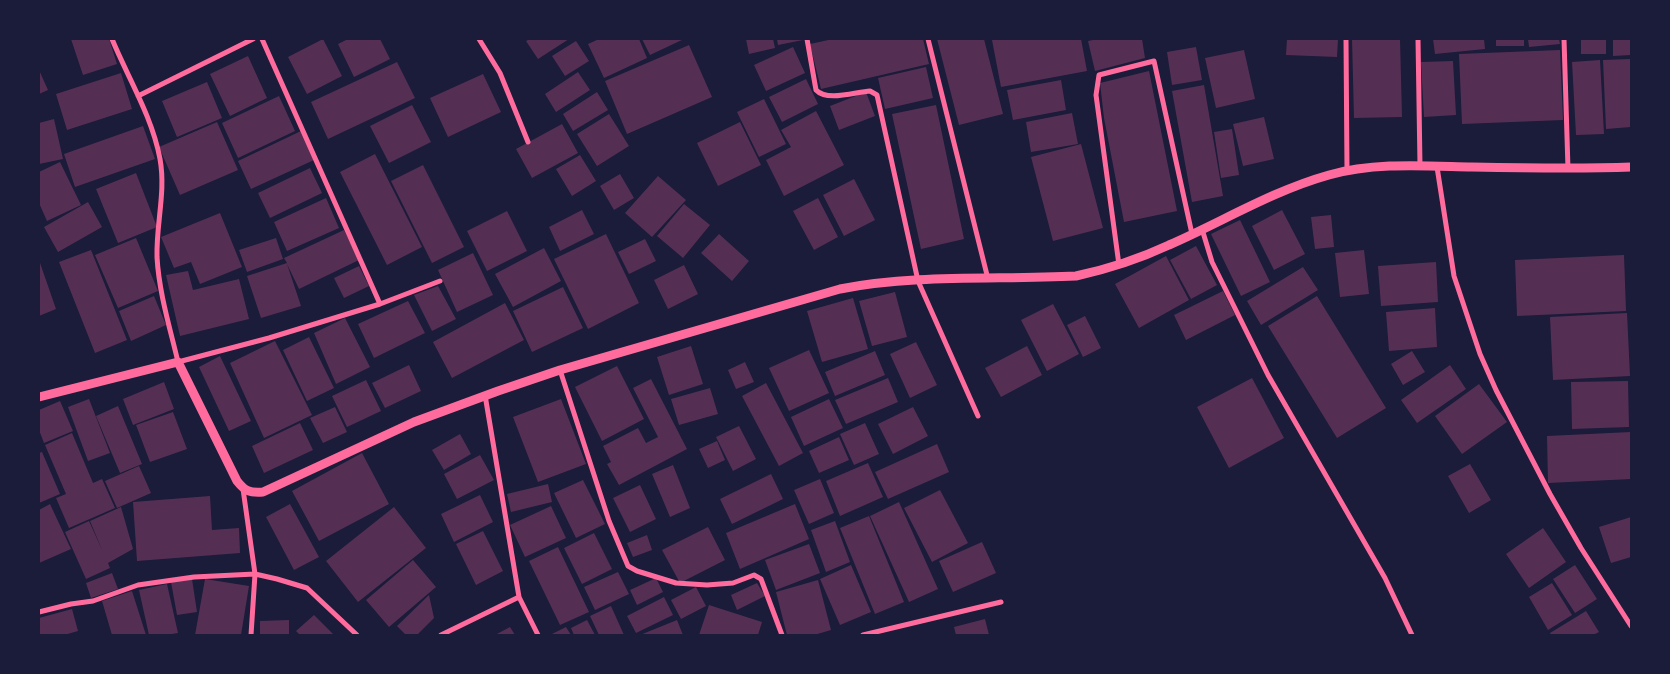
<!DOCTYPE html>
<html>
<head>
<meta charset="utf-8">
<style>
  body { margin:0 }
  #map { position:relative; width:1670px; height:674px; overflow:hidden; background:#1b1b3a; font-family:"PT Serif",serif }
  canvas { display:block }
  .frame { position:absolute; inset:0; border:40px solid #1b1b3a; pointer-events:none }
</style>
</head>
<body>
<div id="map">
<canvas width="1670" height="674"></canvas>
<div class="frame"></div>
</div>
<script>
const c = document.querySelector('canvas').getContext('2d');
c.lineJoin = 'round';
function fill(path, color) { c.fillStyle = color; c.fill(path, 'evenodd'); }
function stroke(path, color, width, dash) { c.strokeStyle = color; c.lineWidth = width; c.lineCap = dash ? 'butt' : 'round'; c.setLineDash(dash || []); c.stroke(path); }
fill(new Path2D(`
  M71,39H109L117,64L83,75Z
  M323,39L342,76L307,94L288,57Z
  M348,39H380L390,59L354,77L338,44Z
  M530,39H569L538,59L526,41Z
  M599,39H639L647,58L604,78L588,44Z
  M642,39H684L650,55Z
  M746,39H773L775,48L749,54Z
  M777,39H803V40L778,45Z
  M833,39H923L929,64L821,89L810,44Z
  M937,39H984L1003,114L959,125Z
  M997,39H1081L1087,71L1001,87L992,40Z
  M1098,39H1142L1145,58L1095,71L1088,41Z
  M1287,39H1338L1337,57L1286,55Z
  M1352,39H1400L1402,117L1354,118Z
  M1433,39H1484L1485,49L1435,54Z
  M1496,39H1524V46H1496Z
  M1528,39H1559L1560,44L1529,47Z
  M1581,39H1606V54H1581Z
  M1613,39H1631V55L1613,56Z
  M576,41L589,61L565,76L552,56Z
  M689,45L712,97L627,134L605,81Z
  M793,47L805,73L766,91L754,65Z
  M1196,47L1202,80L1172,85L1167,52Z
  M1244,50L1255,99L1216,108L1205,58Z
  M1560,50L1563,120L1462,124L1459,54Z
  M248,56L267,98L230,116L210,74Z
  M1631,59V127L1606,129L1603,60Z
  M1600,60L1604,134L1576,135L1572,62Z
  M1453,61L1456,115L1424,117L1421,62Z
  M397,62L415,98L328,139L311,102Z
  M926,67L933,98L885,109L878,78Z
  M39,70L48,90L39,94Z
  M1149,71L1177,211L1124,222L1104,118L1100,83Z
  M578,72L590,90L556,112L545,94Z
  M121,73L132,109L67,130L56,94Z
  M483,74L501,112L448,137L430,98Z
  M806,79L818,104L782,122L769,97Z
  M1061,80L1066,110L1013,120L1007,90Z
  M207,82L222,118L177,137L162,101Z
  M1204,85L1223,196L1192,202L1172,91Z
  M597,92L608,110L573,131L563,114Z
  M866,92L875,116L839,130L830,106Z
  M279,96L295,131L238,158L222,123Z
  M764,99L786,144L759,157L737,112Z
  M412,105L431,142L389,163L370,126Z
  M936,105L964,239L921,249L892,114Z
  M816,111L844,165L784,196L766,160L791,147L781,130Z
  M1072,113L1078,144L1031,152L1026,122Z
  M609,114L629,146L597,166L577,134Z
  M1264,117L1274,159L1243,166L1233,124Z
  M54,119L63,159L39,164V123Z
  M217,122L238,170L180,195L159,147Z
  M740,122L761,165L718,186L697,143Z
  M562,124L578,153L532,178L516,149Z
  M143,126L155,159L75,187L64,154Z
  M1232,129L1239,175L1221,178L1214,132Z
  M301,131L314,160L251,189L238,161Z
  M1081,144L1103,228L1053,241L1031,157Z
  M375,154L422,247L387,265L340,172Z
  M580,155L596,181L572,196L556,169Z
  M60,162L81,205L47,221L39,203V172Z
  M423,165L464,247L432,263L391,181Z
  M310,168L322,193L270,218L258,193Z
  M136,173L157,227L118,243L96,189Z
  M620,174L634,198L614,210L600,186Z
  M658,176L686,200L652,237L625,213Z
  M854,179L875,220L844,236L823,195Z
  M326,198L339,228L287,251L274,222Z
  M818,198L838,237L814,250L793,211Z
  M88,202L102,227L58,252L44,227Z
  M684,204L710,225L683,258L657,236Z
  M582,210L594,234L560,251L549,227Z
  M1282,210L1305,254L1274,270L1252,226Z
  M507,211L527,251L487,271L467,231Z
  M220,213L242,267L200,284L191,262L174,268L161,237Z
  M1331,215L1334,247L1315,249L1311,217Z
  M1240,220L1270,282L1241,296L1211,234Z
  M344,230L359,260L299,289L287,264L301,306L261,318L247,276L287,263L284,258Z
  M606,234L639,303L588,329L554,259Z
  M719,234L749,261L732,281L701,253Z
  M136,238L158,291L118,308L95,255Z
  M276,238L283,259L247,272L239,250Z
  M645,239L656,261L629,274L618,252Z
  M1196,246L1217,285L1191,299L1170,260Z
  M544,248L561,281L513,307L495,274Z
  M91,250L127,340L95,353L59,262Z
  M1364,250L1369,294L1340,297L1335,253Z
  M473,253L493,295L457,312L438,270Z
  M1624,255L1626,311L1517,316L1515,260Z
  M1166,256L1189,300L1139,328L1115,284Z
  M39,260L56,309L39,316Z
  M1436,262L1438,302L1381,306L1378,266Z
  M684,265L698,294L668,309L654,280Z
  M359,266L369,286L344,298L334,278Z
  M1303,267L1318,290L1261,325L1247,301Z
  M188,271L193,290L239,279L249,319L180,336L166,275Z
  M438,286L456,319L432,331L414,295Z
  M563,287L583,328L532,352L513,311Z
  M1223,291L1235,315L1186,340L1174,315Z
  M895,292L907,337L872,346L859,301Z
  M154,296L166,325L131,341L119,311Z
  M1317,296L1386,408L1337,438L1268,326Z
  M853,298L868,349L822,362L807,311Z
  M408,301L425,333L374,358L358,324Z
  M505,303L524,340L452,378L433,342Z
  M1053,304L1079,354L1047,371L1021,320Z
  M1435,308L1437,347L1389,351L1386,312Z
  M1627,313L1630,376L1553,380L1550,317Z
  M1085,316L1101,348L1083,357L1067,325Z
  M345,318L370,367L336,384L314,333Z
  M309,337L334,388L307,401L283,350Z
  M275,341L312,415L264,438L230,363Z
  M916,342L937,385L910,398L890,354Z
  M691,346L703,384L669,395L657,357Z
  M1027,346L1042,375L1001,397L985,368Z
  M809,350L829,393L789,411L769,368Z
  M875,351L885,375L835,396L825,372Z
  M1412,351L1425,372L1403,385L1391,364Z
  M220,356L251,421L229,431L199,367Z
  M745,362L754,382L736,389L728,370Z
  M409,365L421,391L385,408L372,383Z
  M1450,365L1466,389L1417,423L1401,400Z
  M617,366L644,419L602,441L575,387Z
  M888,378L898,402L846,424L835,400Z
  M1252,378L1284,438L1229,468L1197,407Z
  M651,379L687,449L619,485L607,464L611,462L603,446L638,428L646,443L658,437L633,388Z
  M366,380L381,411L347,427L332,396Z
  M1628,381L1629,427L1572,429L1571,382Z
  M164,382L174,409L133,425L123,399Z
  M766,383L803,453L779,466L742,396Z
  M1479,384L1507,422L1462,454L1435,416Z
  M710,388L718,414L679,425L671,399Z
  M89,399L110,453L88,461L68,407Z
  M561,399L586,464L538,482L513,417Z
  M829,399L843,428L804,446L791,417Z
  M60,401L73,431L44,443L39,430V410Z
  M118,406L142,464L120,473L96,416Z
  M335,407L347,432L323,443L310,418Z
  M913,407L928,436L893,454L878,424Z
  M173,412L187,449L150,462L136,425Z
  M300,423L313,450L264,473L252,446Z
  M865,423L879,454L854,465L840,434Z
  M739,426L756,459L733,471L716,437Z
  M1631,432V479L1548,483L1547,436Z
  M72,433L93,483L102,479L115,508L69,528L56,498L66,494L45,445Z
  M460,434L471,454L444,470L432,450Z
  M839,437L849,460L819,473L809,451Z
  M717,441L725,460L708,468L699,449Z
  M937,444L949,472L888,499L875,472Z
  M42,452L60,494L39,503V453Z
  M362,453L389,504L319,541L292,491Z
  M480,455L494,480L457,499L444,474Z
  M868,463L883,497L840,516L826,481Z
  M1470,464L1491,500L1469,513L1448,476Z
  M673,465L690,508L670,517L652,474Z
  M139,466L151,493L117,508L105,481Z
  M771,474L783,499L732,524L720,499Z
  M820,479L834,513L809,524L794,490Z
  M583,480L605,524L576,538L554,493Z
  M548,484L552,502L511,512L507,494Z
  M640,485L656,519L630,532L613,498Z
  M940,490L968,543L932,562L904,508Z
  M480,495L493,522L454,542L441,514Z
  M210,496L212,530L239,528L240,553L137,561L133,502Z
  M899,502L938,589L909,602L870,516Z
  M50,504L71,549L39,563V510Z
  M290,504L319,557L294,570L266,517Z
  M795,504L809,539L740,569L726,533Z
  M551,506L566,538L525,557L510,525Z
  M121,507L133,549L108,563L110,568L86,579L65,532L89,521L103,552L90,521Z
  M394,507L426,548L358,602L326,561Z
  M869,516L904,602L875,614L840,528Z
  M1631,517V557L1611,563L1599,527Z
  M835,521L850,562L826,572L811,530Z
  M708,527L725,560L680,583L662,550Z
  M1543,528L1566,562L1529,588L1506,554Z
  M483,531L503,571L476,585L456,544Z
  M594,533L612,569L582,584L564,548Z
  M647,535L652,550L633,557L627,543Z
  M982,542L996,573L953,592L939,561Z
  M809,544L820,573L776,590L765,560Z
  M558,547L589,612L560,625L529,561Z
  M413,560L436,587L389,627L366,600Z
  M851,565L871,612L840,625L820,579Z
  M1575,565L1597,599L1575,613L1553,579Z
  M618,572L629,594L595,610L584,587Z
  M112,573L118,589L91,598L86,583Z
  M656,578L663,592L637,605L630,590Z
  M192,579L197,612L177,615L171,582Z
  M205,579L249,586L241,635H195Z
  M818,580L831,630L814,635H787L776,592Z
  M757,583L765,596L737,610L731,595Z
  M1552,583L1572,615L1548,630L1529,597Z
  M167,584L178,633L166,635H149L139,590Z
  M696,587L706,606L681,619L671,600Z
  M132,591L146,635H112L102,601Z
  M429,595L434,618L417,635H406L397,626Z
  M664,597L673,615L636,633L627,616Z
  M709,605L762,622L758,635H699Z
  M611,606L624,635H599L590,616Z
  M72,609L78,631L64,635H39V618Z
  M1586,611L1599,632L1593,635H1551L1550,633Z
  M314,615L334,635H300L296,631Z
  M985,619L989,635H956L954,627Z
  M289,620V635H260V621Z
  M587,620L595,635H574L571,628Z
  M677,620L683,635H640Z
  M510,627L515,635H495Z
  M566,627L571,635H550Z`), '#542f53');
stroke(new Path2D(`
  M112,39C128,78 152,116 160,159C166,192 156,224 157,257C159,293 170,328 178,362L269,338L380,304L440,281
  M262,39L380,304
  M479,39L500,73L528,142
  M807,39L816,90C827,102 855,92 870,91L877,95L918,281L978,416
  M928,39L988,279
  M1346,39L1347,171
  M1418,39L1420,166
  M1564,39L1568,169
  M138,96L253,39
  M1437,167L1454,276L1480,354L1496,390L1550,494L1581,548L1631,626
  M1202,229L1212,262L1268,375L1385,578L1412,635
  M1119,265L1096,95L1099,75L1154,61L1192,234
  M560,370L609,521L628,566L637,571L676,583L707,585L733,583L754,575L761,579L782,635
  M485,395L519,597L538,635
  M243,489L255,574L251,635
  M39,612L71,604L93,601L138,585L194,577L255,574L277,579L307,588L357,635
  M441,635L519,597
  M863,635L1001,602`), '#ff6b9d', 5);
stroke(new Path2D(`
  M39,397L178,362L237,481C245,491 249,493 263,492L414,422L498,391L560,370L840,289C915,274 999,280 1076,276C1108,269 1139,259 1169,245C1222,222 1272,191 1329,175C1375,162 1425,166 1472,167C1525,168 1578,169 1631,167`), '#ff6b9d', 9);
</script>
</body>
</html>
